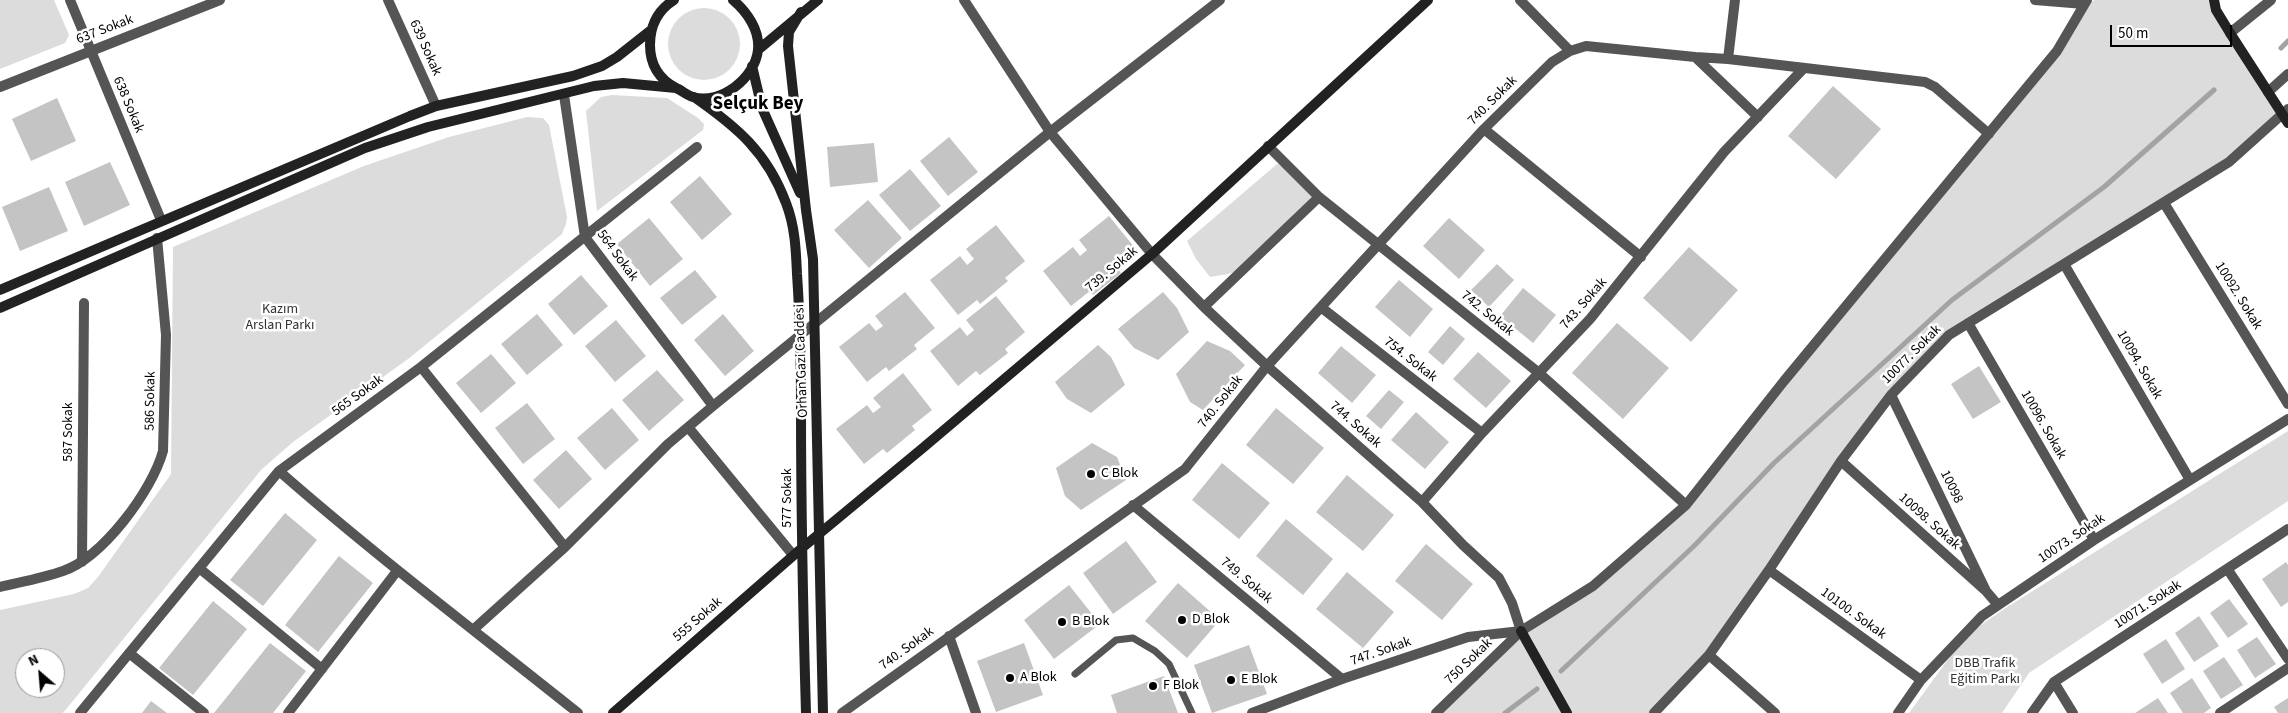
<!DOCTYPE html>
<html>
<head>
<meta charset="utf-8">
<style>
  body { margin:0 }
  #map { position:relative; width:2288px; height:713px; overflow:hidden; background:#fff; font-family:"Source Sans 3",sans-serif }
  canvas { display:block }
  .north { position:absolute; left:15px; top:648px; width:50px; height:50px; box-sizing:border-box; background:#fff; border:1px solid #999; border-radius:50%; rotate:333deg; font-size:14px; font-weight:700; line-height:20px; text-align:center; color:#000 }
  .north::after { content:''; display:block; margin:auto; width:18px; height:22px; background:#000; clip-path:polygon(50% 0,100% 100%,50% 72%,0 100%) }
  .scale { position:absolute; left:2110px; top:25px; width:122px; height:22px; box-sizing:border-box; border:2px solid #000; border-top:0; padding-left:6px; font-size:15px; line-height:18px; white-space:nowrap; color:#000; -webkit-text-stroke:4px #fff; paint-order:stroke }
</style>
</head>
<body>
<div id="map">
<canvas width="2288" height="713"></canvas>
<div class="north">N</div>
<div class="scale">50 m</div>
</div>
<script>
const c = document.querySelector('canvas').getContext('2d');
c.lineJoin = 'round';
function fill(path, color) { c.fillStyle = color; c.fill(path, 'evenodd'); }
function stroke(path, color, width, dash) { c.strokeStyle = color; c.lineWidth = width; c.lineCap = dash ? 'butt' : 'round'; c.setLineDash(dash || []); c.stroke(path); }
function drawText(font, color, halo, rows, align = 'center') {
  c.font = font + ' "Source Sans 3",sans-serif'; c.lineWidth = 5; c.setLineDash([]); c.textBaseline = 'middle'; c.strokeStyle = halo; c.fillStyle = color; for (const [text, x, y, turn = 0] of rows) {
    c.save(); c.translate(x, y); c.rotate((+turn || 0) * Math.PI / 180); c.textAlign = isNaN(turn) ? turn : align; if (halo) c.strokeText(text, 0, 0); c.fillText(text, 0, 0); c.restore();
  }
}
fill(new Path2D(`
  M0,0H54L69,35L65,43L0,69Z
  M2095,0H2214L2282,114L2229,162L1949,335L1891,395L1709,655L1654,713H1436L1521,631L1593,586L1686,505L2057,51L2084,4Z
  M668 44a36 36 0 1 1 72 0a36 36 0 1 1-72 0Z
  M612,95L667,98L698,118L704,124L703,130L597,211L586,111L601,97Z
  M527,117L543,118L549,125L567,217L566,224L562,234L408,359L293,442L261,470L63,713H0V610L74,594L88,588L98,577L171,474L173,247L364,166L449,137ZM25,658H55V688H25Z
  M1277,164L1287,165L1313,196L1245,268L1228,274L1210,277L1196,259L1187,241Z
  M2288,431V501L2029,673L2002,713H1909L1965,636L2004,609Z`), '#dcdcdc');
stroke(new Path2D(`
  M2281,48L2288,41
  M1561,671L1694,546L1774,463L1952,300L2104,187L2214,90
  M1505,713L1537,689`), '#a3a3a3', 5);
fill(new Path2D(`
  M1833,86L1881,129L1836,179L1788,136Z
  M57,98L76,141L31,161L12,119Z
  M949,137L978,172L948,196L920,161Z
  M874,143L878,182L830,187L827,147Z
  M110,162L130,205L84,226L65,182Z
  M910,169L941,206L910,231L879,195Z
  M700,176L732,214L702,240L670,202Z
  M49,187L68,231L20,251L2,207Z
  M868,200L902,238L869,268L834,230Z
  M1109,216L1139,253L1118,269L1121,273L1093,295L1090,291L1071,306L1043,271L1073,247L1080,256L1087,250L1079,240Z
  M649,218L683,259L650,286L617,244Z
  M1449,218L1485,250L1459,279L1423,246Z
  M996,225L1025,261L1005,278L1008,281L980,304L977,300L958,315L930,280L960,256L967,265L974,259L966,249Z
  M1689,247L1738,290L1691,342L1643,298Z
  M1497,264L1514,280L1489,307L1471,290Z
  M695,270L717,297L682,325L660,298Z
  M581,275L608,306L574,335L548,304Z
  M1399,280L1433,309L1410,337L1375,307Z
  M1523,288L1556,315L1533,343L1500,316Z
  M905,292L935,328L914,345L917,349L889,371L886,367L867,382L839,347L869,323L876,331L883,326L875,316Z
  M1163,292L1177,308L1189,332L1158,360L1134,348L1118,329Z
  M996,296L1025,332L1005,349L1008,353L980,375L976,371L958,386L930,351L960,327L967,336L974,330L966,320Z
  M537,314L563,345L527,375L501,344Z
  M723,314L754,351L725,376L694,340Z
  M616,320L646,356L615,382L585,346Z
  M1617,323L1669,368L1623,419L1572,373Z
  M1450,326L1465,339L1443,365L1428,352Z
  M1207,341L1230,351L1245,365L1203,410L1190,402L1176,374Z
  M1098,345L1111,357L1125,385L1091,413L1067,399L1055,382Z
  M1341,346L1376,375L1352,403L1318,373Z
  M1478,352L1511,381L1486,408L1453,379Z
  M491,354L516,383L481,413L456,383Z
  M1979,366L2001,402L1973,419L1951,384Z
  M657,370L684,400L649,431L622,400Z
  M903,373L932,410L912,426L915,430L887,453L883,449L864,464L836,429L867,405L873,413L881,407L873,398Z
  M1389,390L1404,402L1381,429L1366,416Z
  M527,403L555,439L523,464L495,428Z
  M612,408L639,440L605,470L577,438Z
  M1276,408L1324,448L1293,484L1246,445Z
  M1416,412L1449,442L1425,469L1391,440Z
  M1092,443L1117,457L1126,480L1081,510L1065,496L1056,468Z
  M566,450L592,479L559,509L533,480Z
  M1222,463L1270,503L1239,539L1192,500Z
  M1347,475L1394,515L1363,551L1316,512Z
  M285,513L317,540L263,606L230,580Z
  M1286,519L1333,559L1303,595L1256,556Z
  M1126,541L1157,582L1113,614L1083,573Z
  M1426,544L1473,584L1442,620L1395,581Z
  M339,556L373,583L318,652L285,625Z
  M2286,562L2288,565V602L2281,607L2262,579Z
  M1347,572L1394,612L1363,648L1316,609Z
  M1178,583L1220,620L1187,658L1145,621Z
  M1069,585L1100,624L1054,659L1024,620Z
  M2229,599L2248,624L2228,638L2210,613Z
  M213,601L247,629L193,695L159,668Z
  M2199,616L2219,646L2194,662L2175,633Z
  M2257,637L2276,664L2255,678L2237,650Z
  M2166,639L2185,669L2162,684L2143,654Z
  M270,643L306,671L273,713H214Z
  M1024,643L1043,695L996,712L977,661Z
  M1249,645L1267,694L1212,713L1194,665Z
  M2224,657L2243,685L2221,699L2203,671Z
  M1164,676L1178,713H1117L1111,695Z
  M2192,678L2211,708L2204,713H2183L2170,693Z
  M2158,698L2168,713H2135Z
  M2288,698V713H2278L2274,707Z
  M151,701L167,713H142Z`), '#c4c4c4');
stroke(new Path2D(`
  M1075,674L1116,640L1133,638L1155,651L1169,664L1192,713`), '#555', 7);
stroke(new Path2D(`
  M70,0L161,220
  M388,0L436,106
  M964,0L1050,132L1152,254L1204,307L1267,366L1422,502L1463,545L1499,578L1512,603L1521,631
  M1520,0L1570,51
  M1735,0L1728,59L1695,57L1758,117
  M2035,0L2084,4
  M2230,33L2271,0
  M1728,59L1925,82L1935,87L1989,134
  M0,87L220,0
  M2268,92L2288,74
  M564,95L585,237L713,406
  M1484,129L1641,257
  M1268,146L1319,197L1539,373L1686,505
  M2164,203L2288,404
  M2064,264L2190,480
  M1204,307L1319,197
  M1322,308L1482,433
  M1968,323L2094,540
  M421,367L565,547
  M1891,395L1986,591
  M688,427L793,555
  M1841,461L1986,591L1998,605
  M279,471C376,556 478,633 578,713
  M1422,502L1482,433L1590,319L1724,152L1804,68
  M1133,505L1342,679
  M82,562L84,303
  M199,568L322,669
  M1769,570L1921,680
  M2228,570L2288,659
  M0,587C21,582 43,578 63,571C103,557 152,491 163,451L166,335L157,238
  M474,629L565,547L668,444L713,406L1050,132L1220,0
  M949,636L976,713
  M129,653L204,713
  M1709,655L1775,713
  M2054,682L2073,713
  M80,713L279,471L421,367L697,147
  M288,713L397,571
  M842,713L1185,469L1267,366L1484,129L1552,62L1570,51L1586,46L1695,57
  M1252,713L1342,679L1468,637L1521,631
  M1436,713L1521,631L1593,586L1686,505L1784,381L2057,51L2087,0
  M1654,713L1709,655L1769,570L1841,461L1891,395L1949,335L2229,162L2288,109
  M1898,713L1921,680L1982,616L2094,540L2288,419
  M2032,713L2054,682L2288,529
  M2220,713L2288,668`), '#555', 10);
stroke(new Path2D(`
  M674,0C658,10 650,26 650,45C650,64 659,79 676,88C681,90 687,95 693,97C721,105 755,78 758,50C760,30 747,12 733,0
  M2214,0L2216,10L2230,33L2288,123
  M801,12L789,32L788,46L806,210L813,259L823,713
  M758,50L818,0
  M752,66L762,108L800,193
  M694,97C737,127 767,152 786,203C795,226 796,250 797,274C800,318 801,362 801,406C801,509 803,611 806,713
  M0,290L410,116L436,106L573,76L602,66L617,57L650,31
  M0,308L365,148L428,127L594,86L623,83L676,88
  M1521,631L1567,713
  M613,713L802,548L924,447L1152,254L1428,0`), '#222', 10);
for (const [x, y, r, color] of [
  [1091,474,5,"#000"],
  [1182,620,5,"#000"],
  [1062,622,5,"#000"],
  [1010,678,5,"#000"],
  [1231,680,5,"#000"],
  [1153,686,5,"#000"]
]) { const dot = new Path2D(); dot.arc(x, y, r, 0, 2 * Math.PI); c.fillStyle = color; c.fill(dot); stroke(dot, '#fff', 2); }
drawText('14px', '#000', '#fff', [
  ["637 Sokak",105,30,-21],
  ["639 Sokak",425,48,66],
  ["740. Sokak",1493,101,-45],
  ["638 Sokak",128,105,67],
  ["564 Sokak",617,256,54],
  ["739. Sokak",1112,270,-40],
  ["10092. Sokak",2238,296,58],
  ["743. Sokak",1584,304,-49],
  ["742. Sokak",1487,314,39],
  ["10077. Sokak",1912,355,-45],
  ["754. Sokak",1410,360,38],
  ["Orhan Gazi Caddesi",802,361,-92],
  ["10094. Sokak",2139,365,60],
  ["565 Sokak",358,396,-36],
  ["586 Sokak",151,401,-89],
  ["740. Sokak",1221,402,-52],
  ["744. Sokak",1355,425,41],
  ["10096. Sokak",2043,425,60],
  ["587 Sokak",69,432,-90],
  ["10098",1951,487,64],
  ["577 Sokak",788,498,-90],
  ["10098. Sokak",1929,522,42],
  ["10073. Sokak",2072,539,-34],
  ["749. Sokak",1246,581,40],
  ["10071. Sokak",2148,605,-33],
  ["10100. Sokak",1853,614,36],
  ["555 Sokak",698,620,-41],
  ["740. Sokak",907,649,-36],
  ["747. Sokak",1381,652,-19],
  ["750 Sokak",1469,662,-44]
]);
drawText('14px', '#333', '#fff', [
  ["Kazım",280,310],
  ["Arslan Parkı",280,326],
  ["DBB Trafik",1985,664],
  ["Eğitim Parkı",1985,680]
]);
drawText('14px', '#000', '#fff', [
  ["C Blok",1101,474],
  ["D Blok",1192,620],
  ["B Blok",1072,622],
  ["A Blok",1020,678],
  ["E Blok",1241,680],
  ["F Blok",1163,686]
], 'left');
drawText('bold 19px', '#000', '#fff', [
  ["Selçuk Bey",758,105]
]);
</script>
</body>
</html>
